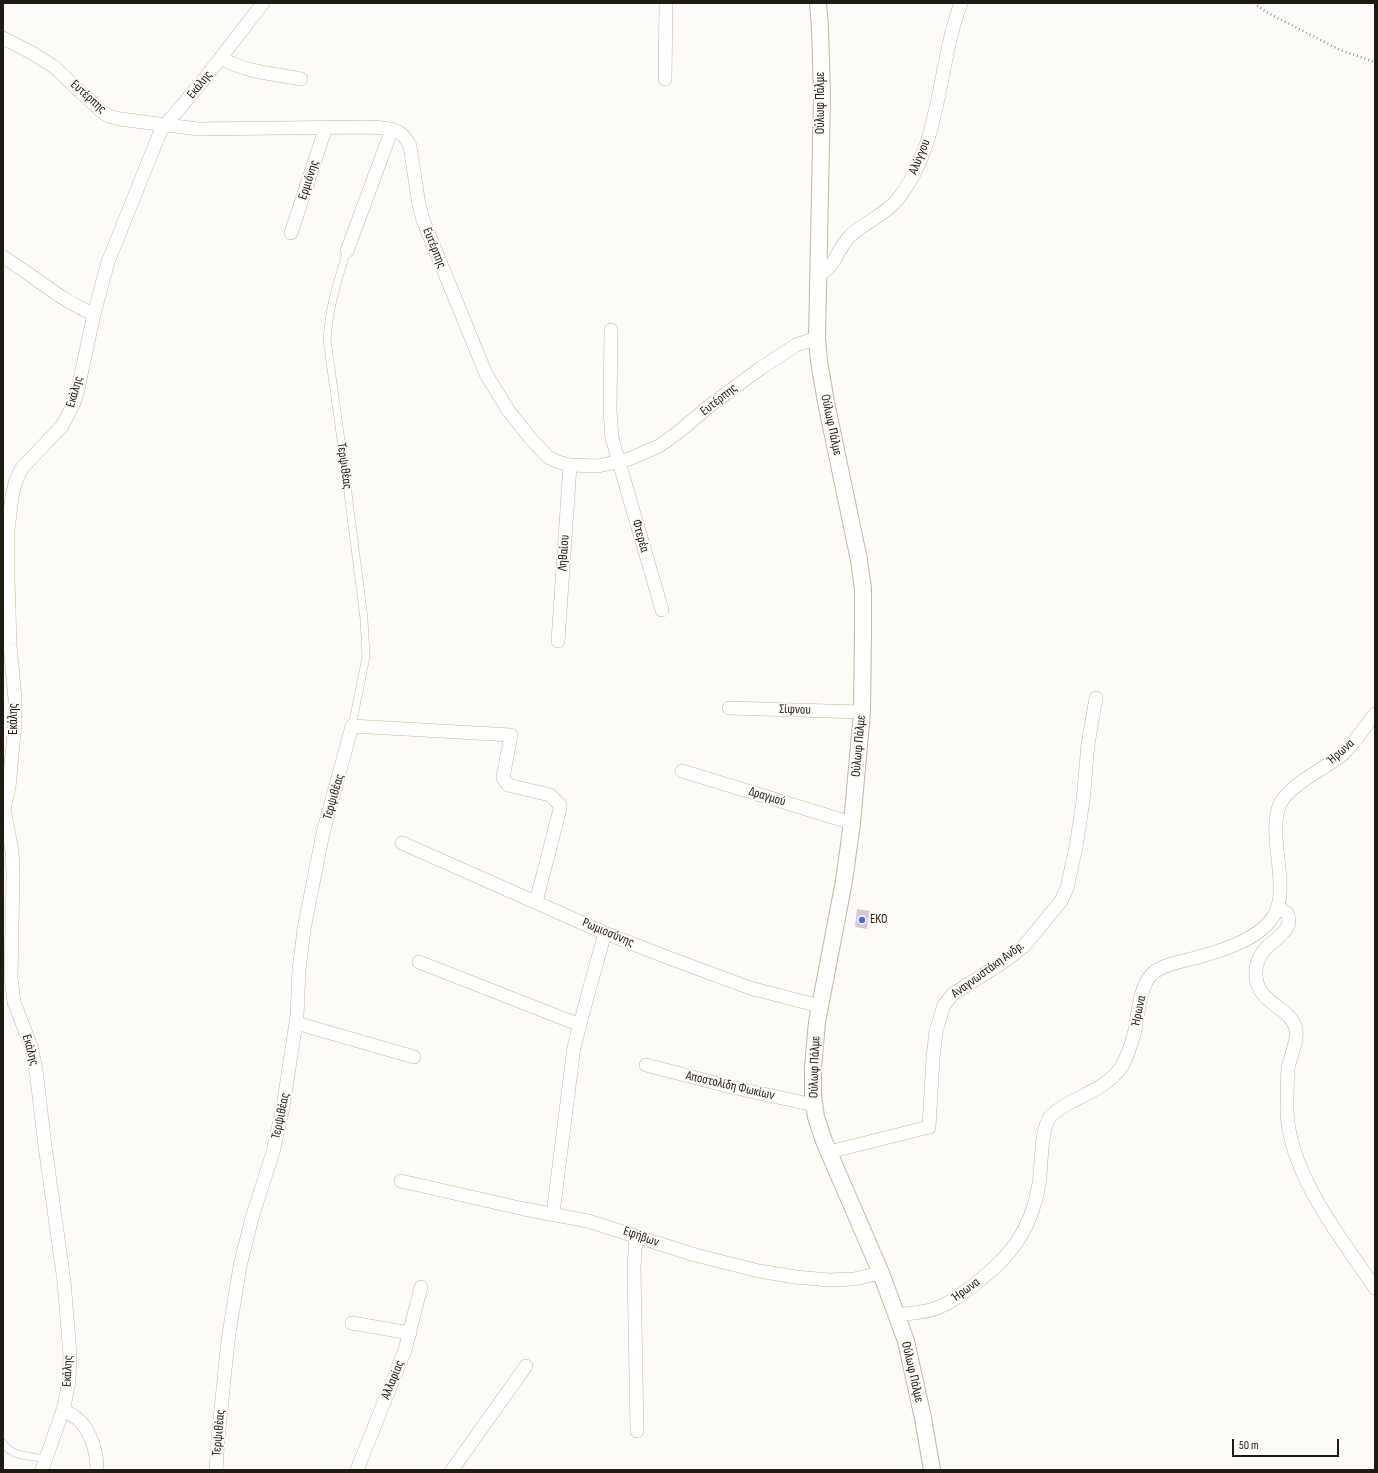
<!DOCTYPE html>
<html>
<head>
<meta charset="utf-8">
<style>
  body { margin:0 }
  #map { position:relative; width:1378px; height:1473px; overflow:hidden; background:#fdfbf7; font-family:"Sofia Sans Condensed",sans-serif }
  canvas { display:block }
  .frame { position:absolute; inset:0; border:4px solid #1f1b13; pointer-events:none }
  .scale { position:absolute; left:1232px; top:1439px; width:107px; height:18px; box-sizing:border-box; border:2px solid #1f1b13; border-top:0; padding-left:5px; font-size:12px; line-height:14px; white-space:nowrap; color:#1f1b13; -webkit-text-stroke:3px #fdfbf7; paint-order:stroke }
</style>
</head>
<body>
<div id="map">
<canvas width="1378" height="1473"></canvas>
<div class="frame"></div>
<div class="scale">50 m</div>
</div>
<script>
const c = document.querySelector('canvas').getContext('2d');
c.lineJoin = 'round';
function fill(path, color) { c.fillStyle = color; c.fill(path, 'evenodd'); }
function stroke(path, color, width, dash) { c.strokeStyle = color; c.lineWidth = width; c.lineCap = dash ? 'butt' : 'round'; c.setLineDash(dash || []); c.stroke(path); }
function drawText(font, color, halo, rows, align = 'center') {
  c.font = font + ' "Sofia Sans Condensed",sans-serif'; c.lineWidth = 4; c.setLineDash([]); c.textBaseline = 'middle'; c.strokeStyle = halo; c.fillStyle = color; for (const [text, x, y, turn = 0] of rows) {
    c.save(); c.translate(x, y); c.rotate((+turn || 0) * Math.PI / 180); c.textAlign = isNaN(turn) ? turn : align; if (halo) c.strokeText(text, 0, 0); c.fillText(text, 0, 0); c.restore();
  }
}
fill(new Path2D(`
  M857,909L870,911L867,929L855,927Z`), '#d8c5d6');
const service = new Path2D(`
  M347,251C337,283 329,307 327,340L345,469L364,619L366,657L352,726
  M3,1443C11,1457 32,1456 46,1459`);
const minor = new Path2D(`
  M3,38L32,53L53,66L102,112L109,116L120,119L198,129L363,127C383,128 401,125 410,146L419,205L423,220L486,374L508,410L531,439L548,457L558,462L570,465L598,466L629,459L659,446L676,434L712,404L761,368L796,345L817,338
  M222,58C243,72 276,74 301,79
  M665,79L666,3
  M291,233L326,127
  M347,251L392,129
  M3,257C34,275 60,301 94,314
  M818,275C836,267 837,249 850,236C865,222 885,215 898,199C942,143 937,67 961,3
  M611,330L610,411L612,438L662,610
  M558,641L570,465
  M729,708L862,712
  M682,771L852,823
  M402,843L605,933L664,956L750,988L820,1006
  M1277,908L1287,913C1295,929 1276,938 1266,948C1259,956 1255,966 1256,976C1257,1004 1292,1007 1296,1030C1298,1041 1290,1057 1288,1069C1287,1082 1287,1097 1287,1111C1289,1174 1341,1238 1375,1288
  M419,962L580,1025
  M296,1023L414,1057
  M646,1065L731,1087L814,1105
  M829,1152L929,1127L933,1058L936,1031L944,1005L953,994L1005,961L1024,946L1061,901L1067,888L1076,847L1083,801L1088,744L1096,698
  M401,1181L524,1209L588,1221L695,1255L759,1271L795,1277L829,1280L854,1279L881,1273
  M553,1214L574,1047L588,994L605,933
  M636,1236L634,1268L637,1431
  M897,1315C909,1313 922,1313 934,1309C949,1304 962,1294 974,1285C1011,1256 1031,1231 1039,1184C1042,1167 1040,1131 1050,1117C1055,1111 1064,1106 1071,1102C1090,1092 1109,1085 1122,1066C1128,1055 1132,1042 1135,1030C1138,1014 1140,985 1152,974C1162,965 1179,962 1191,959C1218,952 1257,941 1273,917C1292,889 1266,835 1280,804C1290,784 1326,768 1343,754C1355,742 1365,727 1375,714
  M352,1323L410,1333
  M63,1411C88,1418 97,1448 97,1470
  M42,1470L64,1407L69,1381L70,1355L64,1281L45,1146L36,1070L31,1046L14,1002L11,978L13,873L12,851L4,809L9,787L15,723V699L10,645L8,578V530L12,496L16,480L22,468L62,426L74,403L78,389L94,314L108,262L161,130L202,82L263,3
  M216,1470L218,1439L228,1340L240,1266L252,1218L273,1152L283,1107L297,1016L299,970L304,929L323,833L352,726L511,735L503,778L508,785L550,795L560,805V809L536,902
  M357,1470L405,1350L421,1287
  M452,1470L526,1366`);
const tertiary = new Path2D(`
  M818,3L820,28L822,95L817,338L819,361L826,402L859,560L863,589V631L862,712L852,823L844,881L817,1022L813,1068V1095L816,1117L824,1141L881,1273L906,1341L923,1418L932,1470`);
stroke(service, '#c1b6a1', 8);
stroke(minor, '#c1b6a1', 14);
stroke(tertiary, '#c1b6a1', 18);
stroke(new Path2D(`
  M1254,3L1266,12L1340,50L1375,62`), '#96938d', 2.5, [1, 3]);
stroke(service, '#fff', 7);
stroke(minor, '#fff', 13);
stroke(tertiary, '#fff', 16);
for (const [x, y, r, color] of [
  [862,920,4,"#5068dd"]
]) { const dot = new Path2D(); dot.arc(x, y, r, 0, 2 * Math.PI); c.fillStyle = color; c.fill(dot); stroke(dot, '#fdfbf7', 1.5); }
drawText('13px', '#1f1b13', '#fdfbf7', [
  ["Εκάλης",200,85,-51],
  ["Ευτέρπης",88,97,42],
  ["Ούλωφ Πάλμε",821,103,-90],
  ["Αλύγγου",920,157,-68],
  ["Ερμιόνης",309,180,-72],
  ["Ευτέρπης",434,248,68],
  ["Εκάλης",75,392,-74],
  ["Ευτέρπης",719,400,-38],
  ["Ούλωφ Πάλμε",831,425,78],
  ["Τερψιθέας",344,466,82],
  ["Φτερέα",640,536,74],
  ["Ληθαίου",564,553,-86],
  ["Σίφνου",795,710,2],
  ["Εκάλης",14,719,-90],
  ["Ούλωφ Πάλμε",859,746,-85],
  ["Ήρωνα",1341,752,-42],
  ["Τερψιθέας",334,797,-74],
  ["Δραγμού",767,797,17],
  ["Ρωμιοσύνης",608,933,23],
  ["Αναγνωστάκη Ανδρ.",988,970,-36],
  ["Ήρωνα",1139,1011,-78],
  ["Εκάλης",30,1050,74],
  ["Ούλωφ Πάλμε",815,1067,-88],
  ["Αποστολίδη Φωκίων",730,1086,13],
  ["Τερψιθέας",281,1116,-78],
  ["Εφήβων",641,1237,19],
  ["Ήρωνα",966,1290,-36],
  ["Εκάλης",68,1371,-87],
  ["Ούλωφ Πάλμε",912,1372,77],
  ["Αλλαρίας",393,1380,-68],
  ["Τερψιθέας",219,1433,-85]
]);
drawText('13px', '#1f1b13', '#fdfbf7', [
  ["EKO",870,920]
], 'left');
</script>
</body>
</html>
